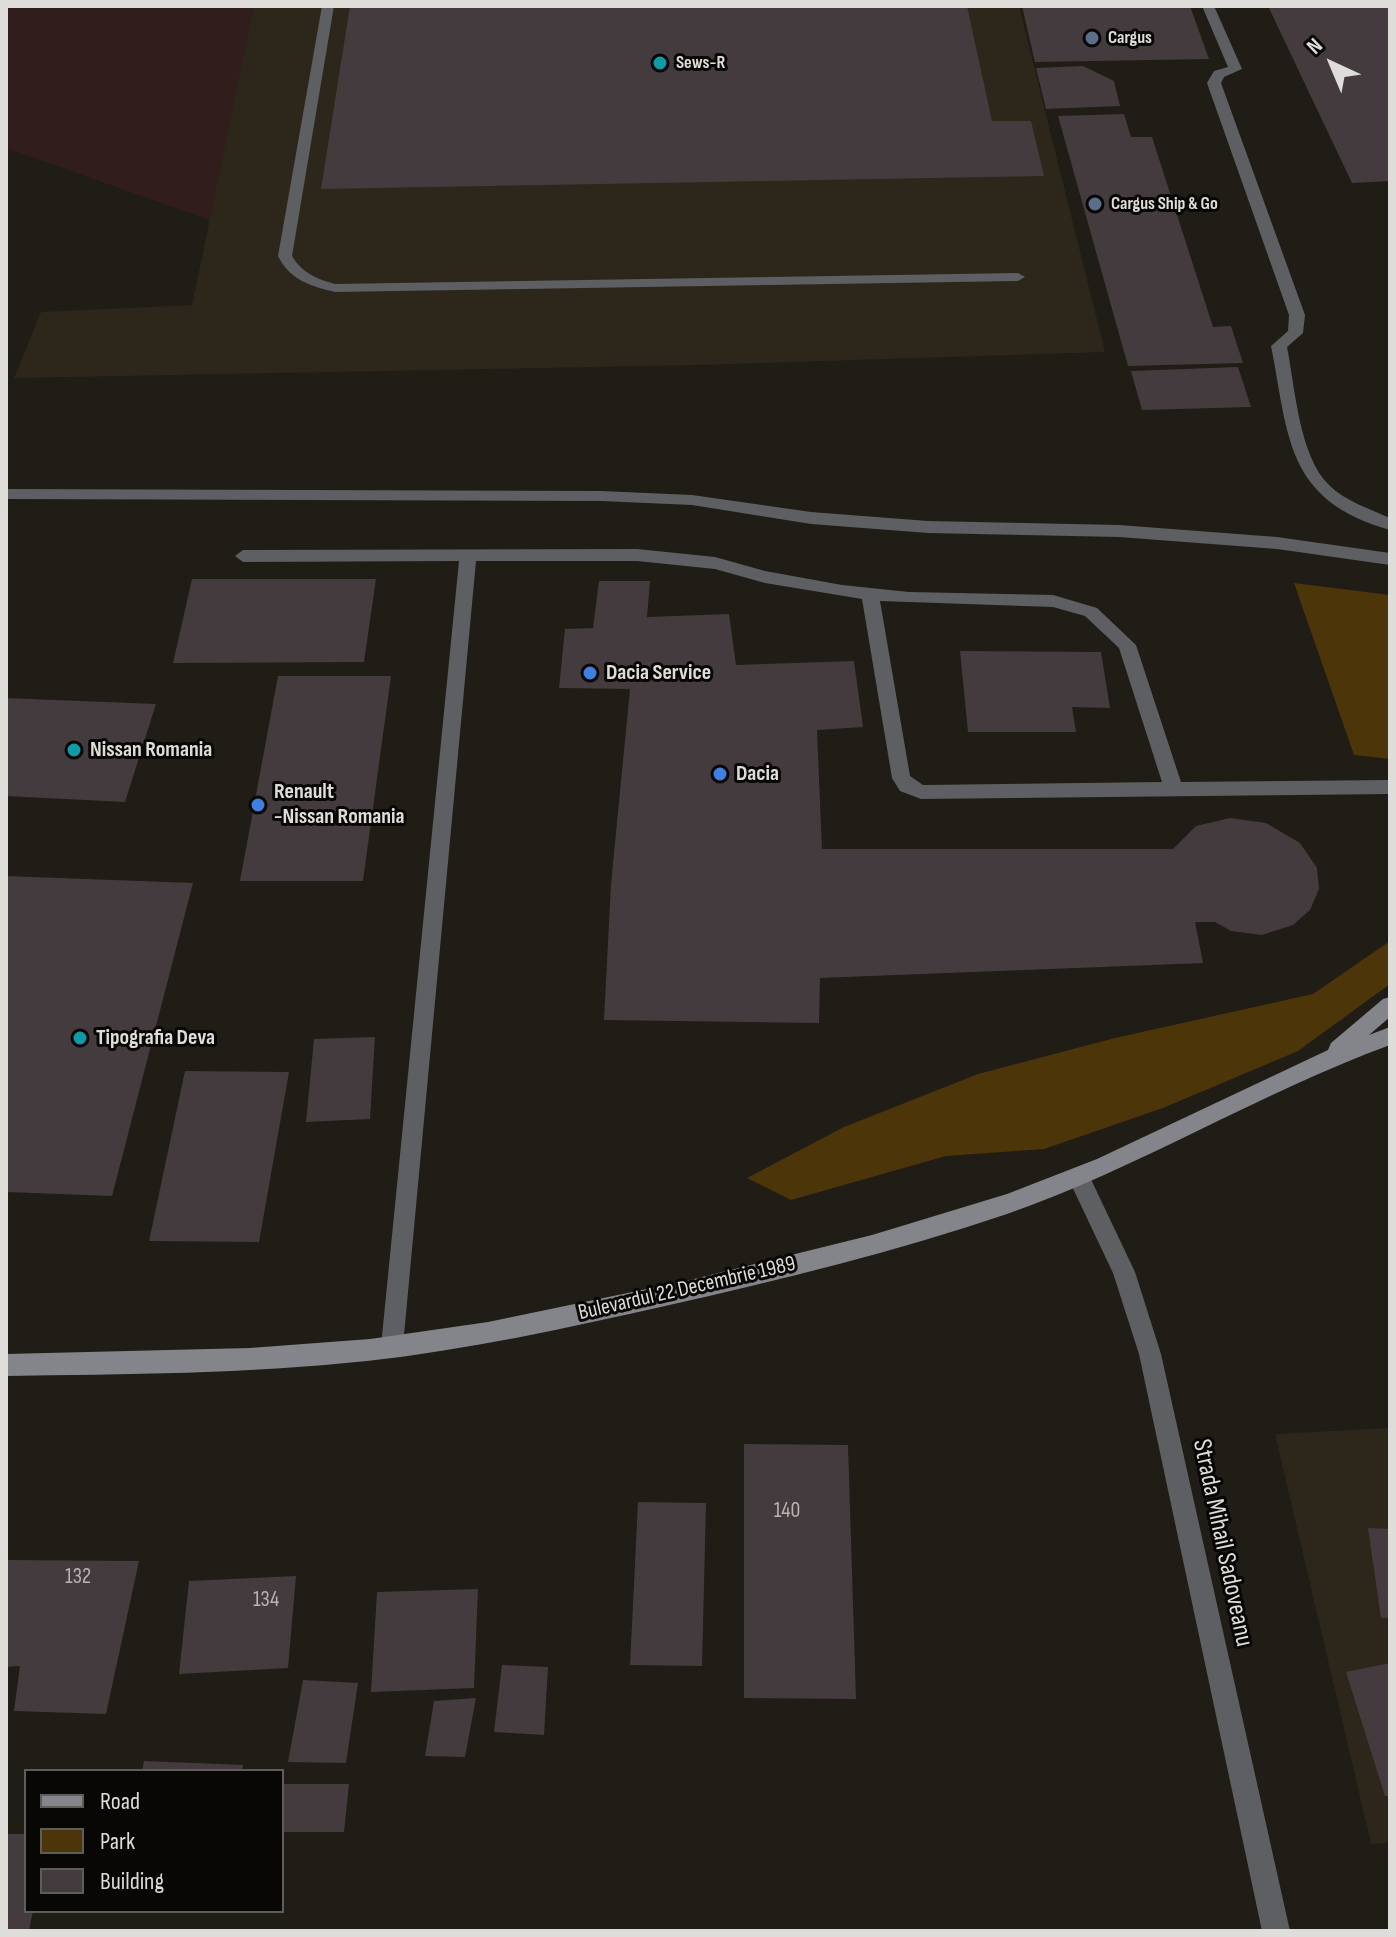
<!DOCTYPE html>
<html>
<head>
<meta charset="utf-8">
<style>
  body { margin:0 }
  #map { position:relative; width:1396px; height:1937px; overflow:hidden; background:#201c16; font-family:"Sofia Sans Condensed",sans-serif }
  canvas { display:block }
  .frame { position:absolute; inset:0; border:8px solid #dfddd9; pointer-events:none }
  .legend { position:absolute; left:24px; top:1769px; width:260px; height:144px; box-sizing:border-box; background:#080705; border:2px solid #5e5d5a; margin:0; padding:10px 14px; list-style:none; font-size:24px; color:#dfddd9 }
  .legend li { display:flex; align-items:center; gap:16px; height:40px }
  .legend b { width:40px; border:2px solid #5e5d5a }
  .north { position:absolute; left:1292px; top:24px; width:80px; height:80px; -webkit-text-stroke:6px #080705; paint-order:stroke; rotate:316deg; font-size:22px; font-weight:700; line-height:32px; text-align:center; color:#dfddd9 }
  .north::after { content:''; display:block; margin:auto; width:28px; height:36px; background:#dfddd9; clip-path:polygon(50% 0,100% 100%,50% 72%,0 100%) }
</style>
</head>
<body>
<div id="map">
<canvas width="1396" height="1937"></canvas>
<div class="frame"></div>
<ul class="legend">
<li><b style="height:10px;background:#83858b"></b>Road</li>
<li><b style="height:22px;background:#4d350a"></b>Park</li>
<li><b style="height:22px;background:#443b3e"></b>Building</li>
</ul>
<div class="north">N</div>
</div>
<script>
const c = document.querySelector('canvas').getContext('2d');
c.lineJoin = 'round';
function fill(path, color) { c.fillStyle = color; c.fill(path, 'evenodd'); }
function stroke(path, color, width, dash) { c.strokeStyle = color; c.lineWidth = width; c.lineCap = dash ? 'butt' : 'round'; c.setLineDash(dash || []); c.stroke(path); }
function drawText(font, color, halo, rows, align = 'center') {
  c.font = font + ' "Sofia Sans Condensed",sans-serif'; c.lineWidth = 6; c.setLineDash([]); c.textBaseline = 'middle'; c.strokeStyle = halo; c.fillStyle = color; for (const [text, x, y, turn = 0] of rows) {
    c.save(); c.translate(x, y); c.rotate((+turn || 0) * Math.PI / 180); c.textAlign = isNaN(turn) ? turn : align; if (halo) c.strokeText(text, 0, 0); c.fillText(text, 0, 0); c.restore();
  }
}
fill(new Path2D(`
  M6,6H273L229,227L9,149L6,158Z`), '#311e1c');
fill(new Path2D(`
  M254,6H1019L1105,352L699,365L14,378L41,312L192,305Z
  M1390,1428V1843L1371,1844L1275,1434Z`), '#2d261b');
fill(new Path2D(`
  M1294,583L1390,595V759L1354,755Z
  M1390,941V984L1298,1051L1163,1108L1044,1149L946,1156L791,1200L747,1178L844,1127L978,1074L1115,1038L1313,994Z`), '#4d350a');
fill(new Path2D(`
  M350,6H967L992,121H1031L1044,176L321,189Z
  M1022,6H1190L1209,59L1035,62Z
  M1268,6H1390V181L1352,183Z
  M1083,66L1114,81L1120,106L1046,109L1036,68Z
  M1124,114L1131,137H1152L1213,327L1231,326L1243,363L1128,366L1058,116Z
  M1238,367L1251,407L1142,410L1131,371Z
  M192,579H376L364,662L173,663Z
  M599,581H650L647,617L729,614L736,665L854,661L863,727L817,730L822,849H1173L1196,826L1230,818L1266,823L1300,843L1317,868L1319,889L1310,910L1293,925L1262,935L1231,931L1215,922H1195L1203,963L820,978L819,1023L604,1020L611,884L630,689L559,688L565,629L593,628Z
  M960,651L1101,652L1110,708L1072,707L1076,732H968Z
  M278,676H391L363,881H240Z
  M6,698L156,704L125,802L6,796Z
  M6,876L193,883L112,1196L6,1192Z
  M375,1037L370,1119L306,1122L314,1039Z
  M185,1071L289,1072L259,1242L149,1241Z
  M744,1444L848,1445L856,1699L744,1698Z
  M638,1502L706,1503L702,1666L630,1665Z
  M1368,1528L1390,1529V1618H1381Z
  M6,1560L139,1561L106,1714L14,1711L20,1666L6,1667Z
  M296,1576L288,1668L179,1674L189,1581Z
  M478,1589L474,1688L371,1692L377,1592Z
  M1390,1663V1796H1385L1346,1672Z
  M502,1665L548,1667L544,1735L494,1732Z
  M303,1680L358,1683L346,1763L288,1762Z
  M476,1698L465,1757L425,1756L434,1701Z
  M144,1761L243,1765L242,1771H142Z
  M282,1784H349L344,1832H282Z
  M6,1834H26V1911H33L29,1931H6Z`), '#443b3e');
fill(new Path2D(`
  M322,6H334L292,256C302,273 317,279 335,284L1018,273L1025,277L1018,281L335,292C310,286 290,280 278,256Z
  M1202,6H1214L1242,69L1224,77L1221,83L1305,315L1303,333L1287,347C1295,387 1299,456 1329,485C1345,501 1370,509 1390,518V530C1285,500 1289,437 1271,346L1288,331L1289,315L1207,83L1214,71L1228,67Z
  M6,489L601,491L692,495L811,512L928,521L1119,525L1277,537L1390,553V565L1277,549L1119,537L928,533L811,524L692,505L601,501L6,499Z
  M637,549L715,557L765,571L842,585L909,592L1053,595L1097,608L1136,645L1181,782L1390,780V794L921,799L900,791L892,778L862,599L765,583L715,569L637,561H476L403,1346L400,1353L392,1357L384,1353L381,1346L459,561L243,562L235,556L243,550ZM880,601L1053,607L1085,616L1119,648L1162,782L923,785L910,776Z`), '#5e5f62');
fill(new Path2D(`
  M1079,1169L1087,1171L1135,1272L1161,1354L1290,1931H1262L1139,1354L1113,1273L1068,1178L1071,1171Z`), '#5e5f62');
fill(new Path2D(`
  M1390,997V1017L1369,1035L1390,1027V1045C1259,1093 1139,1168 1007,1214C895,1252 780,1280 665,1306C567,1328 467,1350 367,1361C247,1374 126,1374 6,1376V1354L250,1348L370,1339L488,1322L690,1280L872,1235L1007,1194L1097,1159L1328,1050L1331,1043L1383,999Z`), '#83858b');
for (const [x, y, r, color] of [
  [1092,38,8,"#5c6f8a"],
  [660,63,8,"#0f9aa8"],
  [1095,204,8,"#5c6f8a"],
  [590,673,8,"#3f7fe0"],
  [74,750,8,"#0f9aa8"],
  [720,774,8,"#3f7fe0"],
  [258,805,8,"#3f7fe0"],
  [80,1038,8,"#0f9aa8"]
]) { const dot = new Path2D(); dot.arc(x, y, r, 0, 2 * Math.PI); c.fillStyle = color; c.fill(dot); stroke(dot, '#080705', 3); }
drawText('bold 18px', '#dfddd9', '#080705', [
  ["Cargus",1108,38],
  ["Sews-R",676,63],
  ["Cargus Ship & Go",1111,204]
], 'left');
drawText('bold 22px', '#dfddd9', '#080705', [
  ["Dacia Service",606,673],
  ["Nissan Romania",90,750],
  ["Dacia",736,774],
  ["Renault",274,792],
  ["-Nissan Romania",274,817],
  ["Tipografia Deva",96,1038]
], 'left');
drawText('22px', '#dfddd9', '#080705', [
  ["Bulevardul 22 Decembrie 1989",687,1289,-13]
]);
drawText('22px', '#b8b4b2', null, [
  ["140",787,1511],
  ["132",78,1577],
  ["134",266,1600]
]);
drawText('26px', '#dfddd9', '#080705', [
  ["Strada Mihail Sadoveanu",1222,1543,78]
]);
</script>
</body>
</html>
